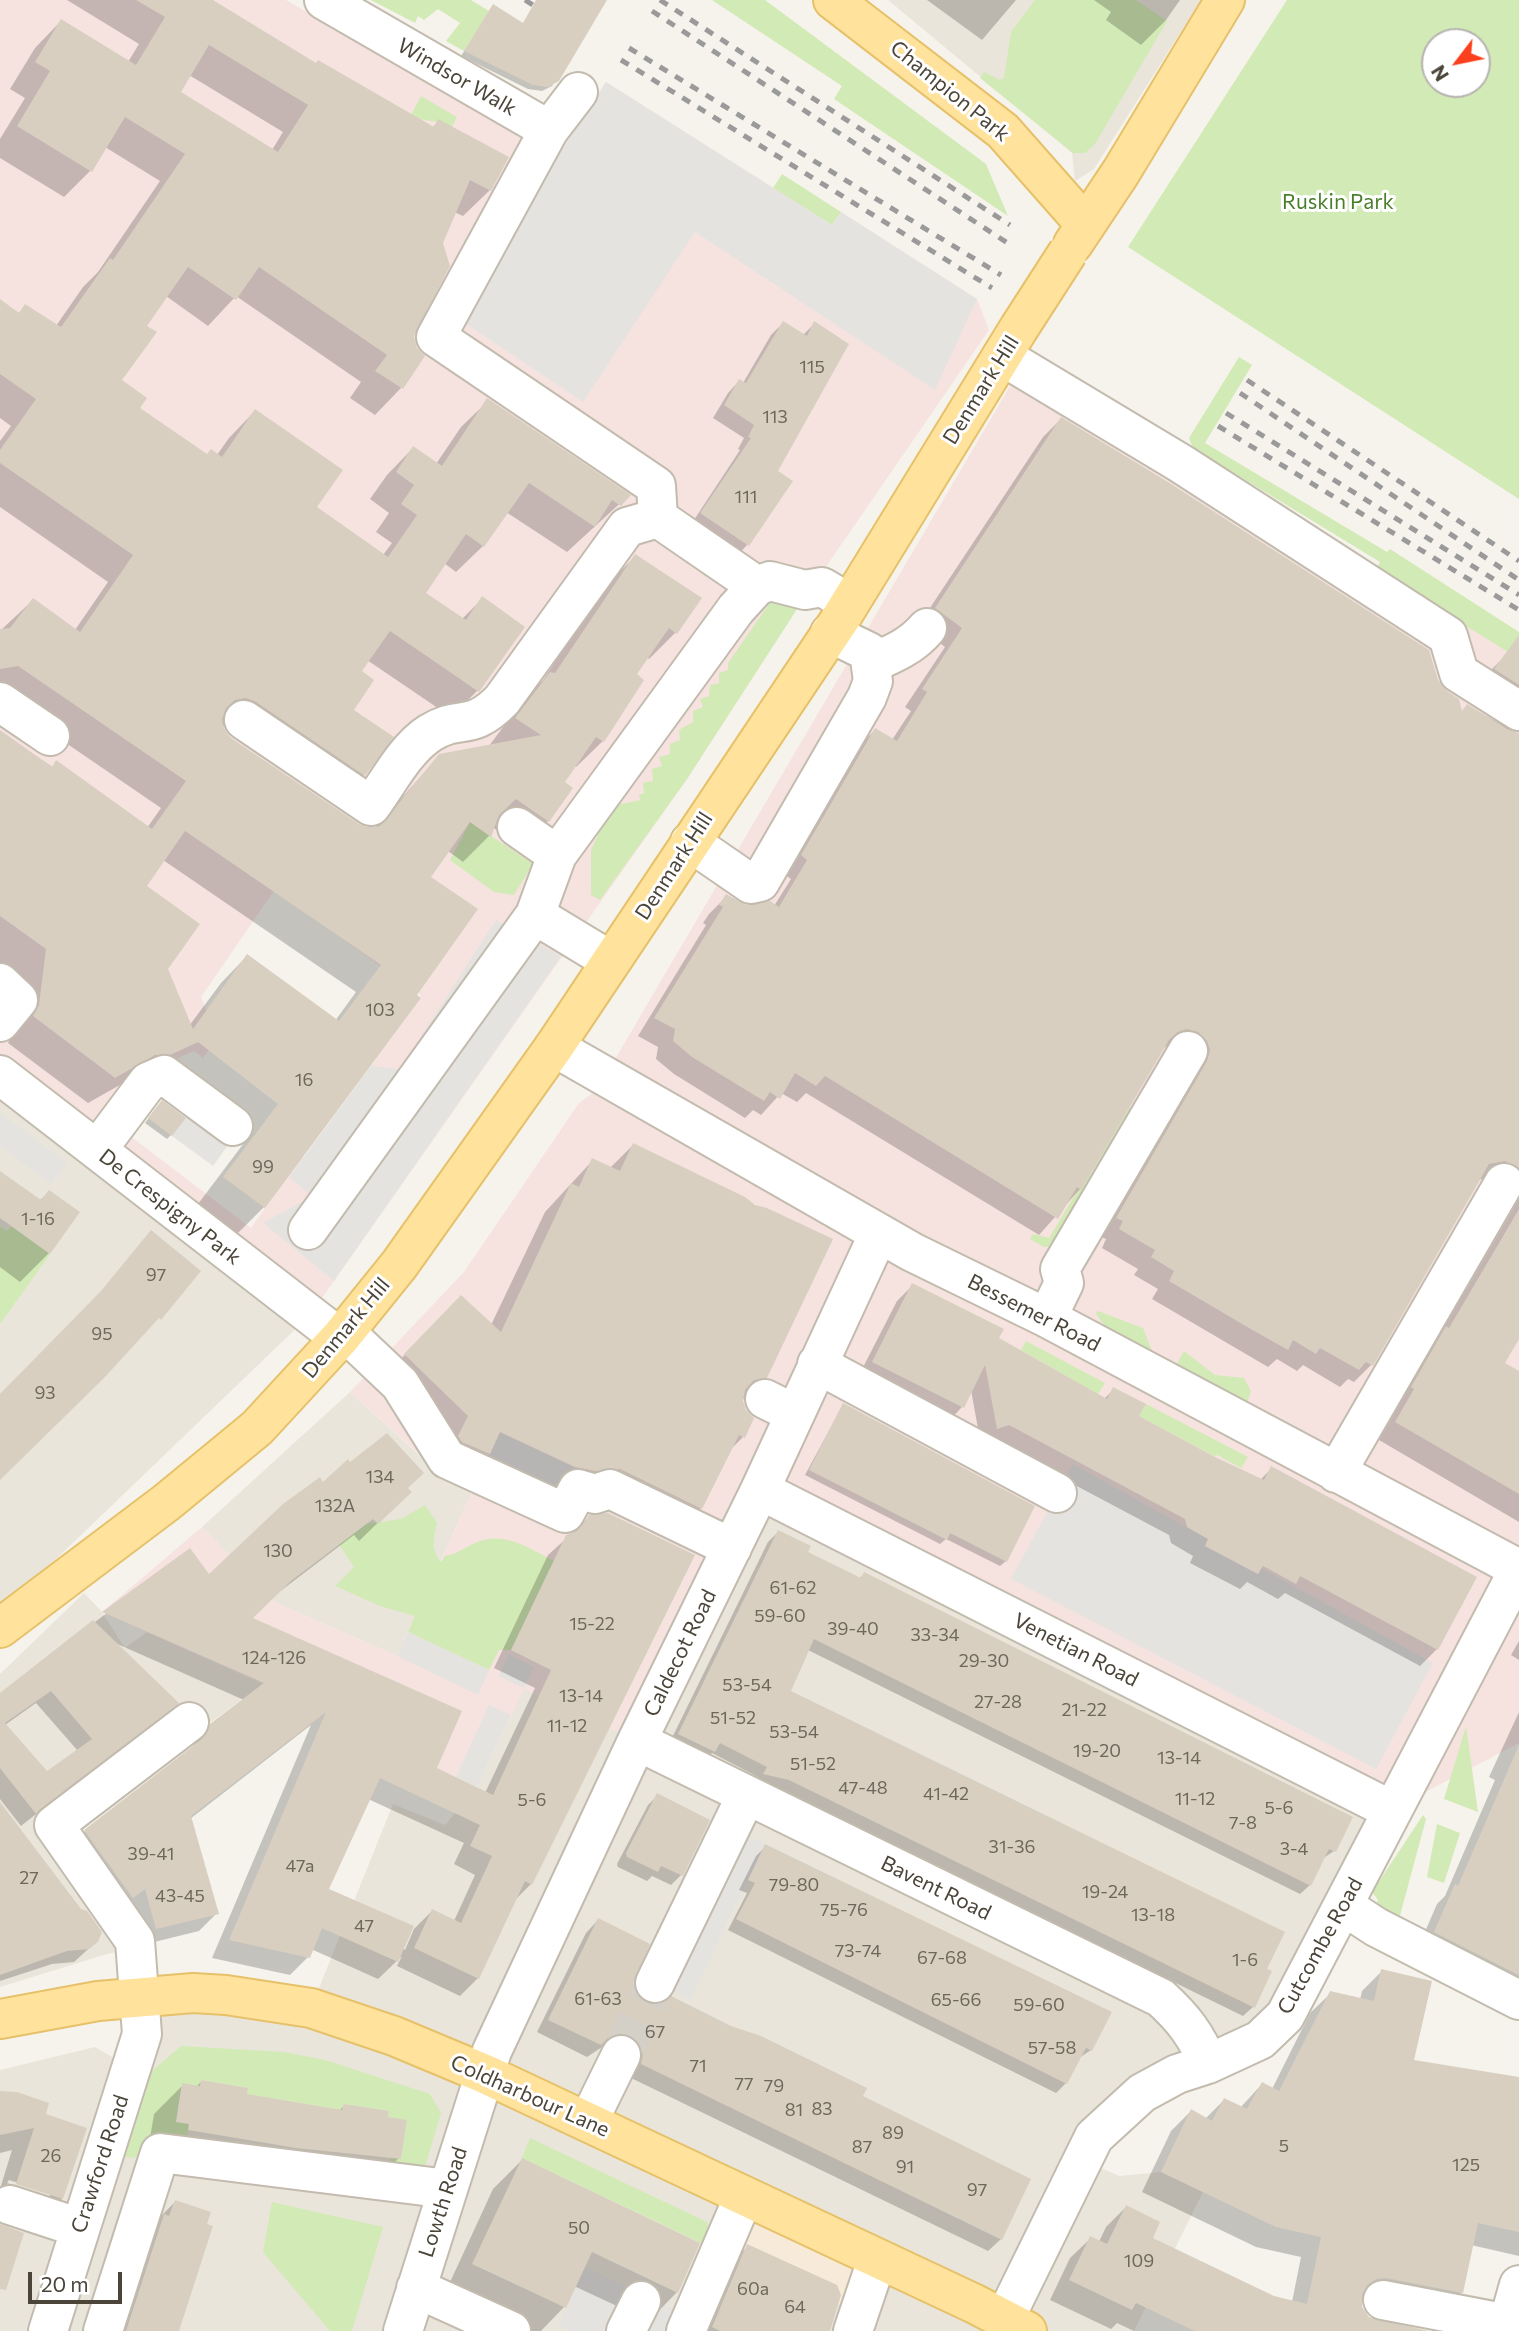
<!DOCTYPE html>
<html>
<head>
<meta charset="utf-8">
<style>
  body { margin:0 }
  #map { position:relative; width:1519px; height:2331px; overflow:hidden; background:#f6f3ec; font-family:Commissioner,sans-serif }
  canvas { display:block }
  .north { position:absolute; left:1421px; top:28px; width:70px; height:70px; box-sizing:border-box; background:#fff; border:2px solid #b7b4b0; border-radius:50%; rotate:238deg; font-size:19px; font-weight:700; line-height:28px; text-align:center; color:#4b4439 }
  .north::after { content:''; display:block; margin:auto; width:24px; height:32px; background:#fc3f1d; clip-path:polygon(50% 0,100% 100%,50% 72%,0 100%) }
  .scale { position:absolute; left:28px; top:2272px; width:94px; height:32px; box-sizing:border-box; border:4px solid #4b4439; border-top:0; padding-left:9px; font-size:21px; line-height:24px; white-space:nowrap; color:#4b4439; -webkit-text-stroke:5px #fff; paint-order:stroke }
</style>
</head>
<body>
<div id="map">
<canvas width="1519" height="2331"></canvas>
<div class="north">N</div>
<div class="scale">20 m</div>
</div>
<script>
const c = document.querySelector('canvas').getContext('2d');
c.lineJoin = 'round';
function fill(path, color) { c.fillStyle = color; c.fill(path, 'evenodd'); }
function stroke(path, color, width, dash) { c.strokeStyle = color; c.lineWidth = width; c.lineCap = dash ? 'butt' : 'round'; c.setLineDash(dash || []); c.stroke(path); }
function drawText(font, color, halo, rows, align = 'center') {
  c.font = font + ' Commissioner,sans-serif'; c.lineWidth = 6; c.setLineDash([]); c.textBaseline = 'middle'; c.strokeStyle = halo; c.fillStyle = color; for (const [text, x, y, turn = 0] of rows) {
    c.save(); c.translate(x, y); c.rotate((+turn || 0) * Math.PI / 180); c.textAlign = isNaN(turn) ? turn : align; if (halo) c.strokeText(text, 0, 0); c.fillText(text, 0, 0); c.restore();
  }
}
fill(new Path2D(`
  M888,0H1201L1094,169L1075,181L1072,153Z
  M0,1075L310,1315L0,1613Z
  M350,1392L439,1473L473,1490L397,1656L274,1602L202,1527Z
  M760,1490L1391,1810L1285,2016L1208,2064L1083,2160L1119,2176L1161,2172L1203,2192L1134,2331H0V2070L95,2047L131,2068L140,1996L311,2008L393,1804L445,1825L477,1787L524,1688L608,1730ZM753,2201L838,2305L752,2267Z
  M84,1593L102,1612L125,1648L147,1632L263,1684L69,1826L146,1946L107,1954L0,1987V1674Z`), '#eae5da');
fill(new Path2D(`
  M753,2201L877,2260L857,2312L727,2256Z`), '#f7ead8');
fill(new Path2D(`
  M0,0H286L557,157L606,82L832,225L841,212L977,299L989,330L799,606L687,779L310,1315L0,1075ZM274,891L419,993L421,998L303,1158L223,1177L265,1208L251,1228L108,1119L140,1075L194,1051L203,1058L217,1039L201,997Z
  M1030,352L1519,659V1743L1391,1810L761,1490L637,1741L524,1689L477,1787L392,1747L394,1742L102,1612L202,1527L274,1602L397,1656L473,1490L440,1473L350,1392L464,1272L579,1103L594,1092L611,1066Z`), '#f6e3e0');
fill(new Path2D(`
  M371,0H471L489,11L464,51L446,41L460,23L438,9L424,20L418,16L415,23Z
  M712,0H765L986,164L1008,216L834,99L842,86Z
  M1035,0H1136L1167,21L1095,144L1085,153H1073L980,78L984,72L1000,80L1004,78L1011,32Z
  M1287,0H1519V499L1128,247ZM1477,42V84H1435V42Z
  M421,96L457,117L452,127C437,119 425,123 411,115Z
  M782,174L841,212L832,225L773,188Z
  M1239,357L1252,365L1205,443L1387,552L1390,549L1519,632V659L1376,570L1380,562L1193,448L1189,438Z
  M772,600L799,606L687,779L600,900L591,895V850L615,799L622,804L640,800L639,795L644,793L643,783L653,781L652,769L662,766L659,757L670,754V744L680,740L679,730L693,722V711L703,707L700,699L709,696L710,685L719,683V673L728,670V663Z
  M470,822L533,864L514,895L494,892L450,860Z
  M1128,1107L1136,1112L1051,1247H1044L1030,1239L1033,1234L1049,1238Z
  M0,1226L7,1231L12,1226L50,1254L0,1324Z
  M1098,1311L1143,1328L1154,1356C1131,1345 1108,1336 1096,1313Z
  M1026,1341L1105,1383L1098,1394L1021,1350Z
  M1184,1351L1215,1375L1244,1378L1251,1391L1247,1403L1171,1374Z
  M1146,1404L1248,1457L1241,1468L1217,1455L1214,1456L1139,1416Z
  M425,1505L437,1523C433,1539 431,1549 441,1562L445,1556C460,1553 463,1548 475,1543C503,1530 529,1548 554,1561L511,1650H499L489,1670L408,1632L415,1616L380,1606L335,1586L354,1567L339,1544L365,1524L401,1519Z
  M1466,1726L1478,1812L1444,1799Z
  M1423,1815L1426,1819L1398,1923L1375,1906L1378,1900L1372,1892Z
  M1437,1824L1460,1833L1444,1883L1427,1877Z
  M181,2046L284,2052L325,2060L430,2094L441,2113L422,2177L390,2173L391,2157L401,2159L407,2121L388,2117L389,2111L344,2104L342,2110L247,2094L248,2088L201,2080L200,2086L182,2084L176,2121L189,2124L187,2136H151L135,2158L125,2157L152,2071Z
  M530,2138L707,2222L710,2247L522,2158Z
  M272,2202L383,2227L352,2331H330L263,2252Z`), '#d2eab5');
fill(new Path2D(`
  M606,82L832,225L841,212L977,299L935,390L695,232L583,402L463,322L557,157Z
  M496,920L561,956L334,1281L263,1223L312,1196L289,1177L371,1066L400,1069Z
  M0,1113L67,1163L51,1184L0,1146Z
  M189,1114L229,1144L213,1166L172,1136Z
  M500,1432L590,1475L565,1534L473,1490Z
  M1073,1464L1208,1539L1205,1546L1257,1574L1261,1568L1433,1663L1376,1769L1011,1579Z
  M408,1632L489,1670L478,1695L397,1656Z
  M509,1654L534,1667L524,1688L498,1676Z
  M489,1705L511,1715L477,1787L456,1777Z
  M731,1827L765,1844L690,2000L655,1983Z
  M585,2267L698,2321L693,2331H569L558,2326Z`), '#e5e3e0');
fill(new Path2D(`
  M67,0H209L316,65L432,128L439,121L490,190L463,216L454,212L441,242L412,336L415,349L423,356L401,388L375,415L350,398L361,382L236,296L208,326L166,296L145,326L119,381L137,408L206,456L217,455L229,438L255,411L315,508L383,555L392,543L376,532L389,513L370,499L387,475L413,448L436,464L461,427L488,401L628,496L567,552L506,512L483,546L456,572L444,563L424,593L462,619L482,599L477,691L451,717L367,660L359,672L352,710L364,775L337,801L222,725L230,739L358,826L375,828L440,755L489,746L523,700L543,680L609,582L636,556L676,632L649,659L647,657L634,675L603,741L576,767L574,766L562,782L548,821L522,847L492,827L489,836L463,862L448,851L429,878L264,1207L237,1234L198,1204L253,1131L171,1068L127,1081L88,1103L8,1043L13,1033L20,976L0,962V733L147,828L161,808L0,698V631L33,600L75,630L108,582L0,507V441L11,426L0,418V301L18,314L26,306L56,326L83,287L98,272L160,181L105,147L90,171L64,197L0,158V139L25,98L10,89L35,48L61,21L128,62L139,44ZM189,75L283,132L272,150L178,92ZM163,860L356,992L335,1021L247,956L221,983L189,1026L166,969L144,886Z
  M537,0H603L552,86L542,91L528,89L461,56L493,7L522,25Z
  M927,0H1016L982,40Z
  M1094,0H1180L1166,20L1141,45L1106,20L1111,12Z
  M783,323L803,335L815,323L775,471L790,481L747,545L736,557L690,526L740,450L738,449L744,438L713,418L728,393L739,381L743,383L771,335Z
  M1061,419L1437,681L1461,713L1468,706L1519,734V1336L1503,1363L1519,1373V1522L1379,1440L1398,1407L1394,1406L1429,1346L1439,1336L1513,1209L1486,1178L1478,1180L1372,1364L1354,1382L1348,1379L1340,1387L1303,1365L1297,1371L1277,1359L1268,1367L1152,1299L1158,1289L1134,1275L1138,1269L1102,1248L1106,1239L1099,1236L1169,1046L1162,1048L1080,1189L1039,1235L806,1093L797,1102L781,1093L761,1115L753,1110L745,1118L674,1074L656,1059L658,1047L638,1036L706,925L703,923L709,914L727,896L746,907L774,906L791,879L784,874L857,748L875,730L892,740L911,711L905,707L945,647L918,626L1043,437Z
  M1507,654L1519,662V717L1489,672Z
  M157,1107L171,1135L167,1139L145,1123Z
  M633,1145L766,1377L741,1401L743,1437L729,1451L701,1508L674,1535L592,1495L567,1497L480,1461L379,1382L434,1324L491,1325L545,1212L593,1160L610,1168Z
  M0,1173L39,1201L49,1192V1253L20,1282L0,1267Z
  M913,1285L997,1338L1104,1399L1114,1389L1137,1417L1215,1458L1260,1480L1271,1469L1437,1649L1420,1666L1285,1593L1278,1599L1247,1582L1240,1589L1190,1563L1193,1556L1171,1543L1169,1535L992,1441L981,1445L971,1390L962,1407L946,1424L857,1379L897,1301Z
  M843,1405L1006,1561L1000,1566L946,1539L940,1544L805,1475Z
  M323,1484L406,1489L391,1510L359,1541L354,1535L270,1599L250,1619L435,1769L485,1793L535,1688L494,1668L548,1555L590,1517L531,1884L514,1901L478,1978L460,1996L397,1966L402,1956L378,1979L311,1949L308,1957L290,1975L212,1958L311,1725L190,1819L217,1913L199,1931L138,1946L67,1849L85,1831L188,1752L211,1725L244,1700L115,1643L176,1703L21,1826L0,1799V1694L190,1550L209,1576ZM36,1703L78,1751L47,1774L5,1725ZM368,1799L464,1843L454,1864L475,1875L454,1921L432,1911L414,1929L405,1950L327,1890Z
  M778,1532L806,1553L859,1579L864,1574L1334,1851L1322,1859L1310,1885L1300,1894L808,1650L789,1692L1265,1969L1253,2007L1243,2016L779,1789L755,1784L758,1777L712,1753L704,1761L669,1744L768,1542Z
  M1519,1641V1660L1511,1655Z
  M1519,1712V1989L1417,1950L1437,1904L1445,1896L1495,1780L1489,1777Z
  M657,1796L681,1875L671,1885L652,1876L647,1881L618,1867L617,1864L648,1805Z
  M0,1829L97,1941L74,1962L52,1964L0,1981Z
  M766,1846L1091,2050L1079,2058L1066,2083L1056,2093L728,1930L747,1893L739,1890L756,1856Z
  M598,1920L635,1996L644,2004L861,2097L1001,2239L988,2251L629,2077L605,2045L587,2057L537,2032L586,1933Z
  M1382,1971L1412,2061L1519,2079V2256L1471,2245L1462,2292L1442,2312L1360,2299V2307L1368,2318L1424,2331H1134L1117,2323L1111,2329L1050,2300L1070,2258L1091,2238L1099,2242L1106,2227L1126,2207L1150,2239L1273,2298L1292,2302L1301,2257L1256,2247L1142,2192L1171,2131L1191,2111L1205,2119L1224,2100L1240,2108L1262,2084L1272,2089L1310,2013L1331,1993L1360,2000L1362,1991Z
  M201,2082L245,2096L339,2111L344,2106L386,2119L399,2158L370,2187L148,2150L154,2114L183,2085L196,2087Z
  M0,2092L43,2115L62,2199L38,2222L0,2209V2189L12,2150L0,2153ZM9,2180L50,2193V2197L7,2183Z
  M522,2160L677,2292L649,2321L574,2286L564,2307L541,2331H526L445,2293L493,2189Z
  M175,2202L177,2331H108L147,2230Z
  M748,2246L828,2331H703L734,2260Z`), '#0003');
fill(new Path2D(`
  M136,0H213L316,63L318,60L434,127L438,119L509,157L491,191L470,180L443,243L450,266L414,336L417,348L425,356L403,389L375,371L387,355L259,267L236,300L188,267L147,326L157,332L122,380L147,398L140,408L207,454L211,449L222,457L255,409L343,470L317,507L388,557L417,515L401,504L414,485L396,472L413,446L442,466L487,398L631,495L621,506L612,500L595,527L529,483L484,547L466,534L426,593L466,620L482,596L525,627L479,692L390,631L362,671L374,680L354,710L394,737L365,776L256,702L246,698L235,700L226,708L222,719L224,729L231,738L359,824L369,828L380,826L439,754L541,735L515,718L550,672L555,673L635,554L702,598L677,634L669,628L637,674L644,680L604,742L596,737L565,782L573,788L549,822L516,799L499,815L491,837L470,822L431,877L478,909L417,995L421,998L265,1208L223,1177L278,1104L198,1042L170,1055H155L115,1078L33,1016L39,1005L46,949L0,916V730L52,767L56,760L152,829L186,781L18,666L0,669V629L10,628L33,598L80,632L133,555L0,463V450L36,399L0,374V299L19,313L25,304L61,327L110,258L113,260L185,154L125,117L92,172L17,126L50,71L35,62L61,19L136,65L165,17ZM209,45L308,105L278,152L181,92ZM185,831L381,965L339,1021L247,954L193,1029L168,969L200,924L147,886Z
  M536,0H607L559,81L548,87L533,85L464,51L493,4L523,23Z
  M783,321L807,336L814,321L849,344L778,471L793,481L749,546L700,513L751,438L748,437L754,425L724,405L739,379L746,383Z
  M1061,417L1168,482L1429,650L1438,680L1447,691L1459,699L1462,711L1467,704L1507,729L1519,733V1168L1505,1161L1489,1164L1373,1366L1366,1362L1359,1370L1320,1348L1316,1354L1293,1340L1288,1350L1249,1328L1169,1281L1174,1271L1151,1257L1155,1250L1119,1229L1123,1221L1116,1218L1207,1061L1210,1050L1207,1041L1198,1032L1187,1029L1178,1032L1169,1040L1081,1190L1077,1187L1058,1219L825,1076L816,1086L795,1073L780,1099L770,1092L764,1101L692,1057L673,1041L675,1029L654,1018L723,907L719,905L726,894L746,905L770,901L779,907L807,860L801,855L875,728L897,741L927,692L922,689L962,628L935,608Z
  M1519,635V685L1494,669Z
  M162,1100L186,1118L172,1136L148,1118Z
  M633,1143L745,1197L755,1205L767,1208L833,1239L767,1378L754,1380L745,1390L743,1401L746,1410L754,1418L745,1438L739,1435L702,1509L620,1469L595,1471L575,1467L500,1432L490,1454L462,1442L458,1436L468,1416L404,1354L461,1295L501,1332L571,1183L579,1187L592,1158L620,1171Z
  M0,1171L41,1200L49,1190L80,1212L50,1254L0,1218Z
  M1519,1209V1339L1505,1363L1519,1371V1494L1395,1422L1414,1389L1411,1387L1446,1326L1449,1328Z
  M151,1230L201,1271L161,1320L159,1318L104,1378L0,1480V1394L101,1291Z
  M912,1283L1004,1329L999,1338L1107,1399L1113,1387L1146,1404L1139,1416L1215,1457L1264,1480L1271,1466L1477,1577L1438,1650L1300,1576L1296,1584L1263,1566L1258,1574L1205,1546L1208,1539L1187,1527L1185,1519L1172,1512L1009,1425L997,1429L985,1365L964,1408L872,1362Z
  M843,1403L1035,1506L1007,1562L950,1533L947,1540L809,1470Z
  M387,1433L424,1473L408,1488L412,1492L378,1524L373,1519L291,1581L253,1618L462,1711L437,1768L493,1795L551,1670L511,1650L566,1535L577,1531L589,1515L608,1513L695,1555L532,1885L525,1881L479,1979L414,1948L432,1909L461,1923L492,1856L470,1846L480,1825L380,1778L329,1889L414,1926L398,1962L322,1928L310,1958L229,1940L326,1712L191,1816L219,1914L156,1929L145,1889L133,1898L84,1830L202,1739L210,1724L264,1683L102,1612L190,1548L209,1574L283,1504L320,1477L323,1482L348,1459L350,1462Z
  M778,1530L811,1546L808,1552L861,1578L864,1572L1353,1817L1336,1852L1329,1849L1311,1886L814,1639L791,1691L1285,1932L1267,1969L1272,1971L1255,2008L789,1780L763,1774L767,1767L720,1743L715,1752L678,1734Z
  M93,1620L179,1703L36,1814L0,1768V1693ZM51,1691L92,1739L47,1771L5,1723Z
  M1519,1745V1975L1434,1932L1455,1884L1458,1886Z
  M657,1793L710,1820L683,1876L661,1866L658,1872L627,1857L626,1853Z
  M0,1802L81,1909L87,1911L102,1932L98,1942L89,1949L67,1951L0,1975Z
  M765,1844L1112,2012L1092,2051L1086,2048L1067,2084L736,1919L755,1883L748,1880Z
  M598,1918L650,1944L633,1984L637,1995L645,2002L657,2005L671,1996L731,2026L761,2036L867,2088L863,2096L1031,2179L1002,2240L641,2064L643,2054L639,2043L630,2035L619,2033L609,2037L601,2045L548,2020Z
  M1381,1969L1432,1981L1414,2060L1519,2077V2232L1478,2223L1463,2293L1386,2278L1376,2279L1367,2285L1362,2295V2307L1369,2317L1429,2331H1195L1136,2303L1132,2310L1069,2280L1090,2236L1107,2244L1126,2205L1160,2222L1153,2238L1274,2296L1307,2304L1321,2237L1276,2227L1161,2172L1191,2109L1212,2121L1224,2098L1247,2109L1262,2082L1279,2091L1330,1991L1374,2001Z
  M201,2080L248,2088L247,2094L342,2110L344,2104L389,2111L388,2117L407,2120L401,2159L296,2148L188,2130L189,2124L176,2122L182,2083L200,2086Z
  M0,2091L17,2092L49,2103L46,2114L87,2128L63,2199L16,2184L34,2128L0,2135Z
  M522,2158L700,2243L678,2293L592,2252L566,2308L472,2264Z
  M175,2200L211,2212L207,2224L213,2226L179,2331H126L164,2214L169,2216Z
  M0,2224L24,2233L6,2290L0,2289Z
  M747,2244L837,2285L841,2295L830,2331H720L712,2327Z`), '#d8cfc1');
stroke(new Path2D(`
  M621,2055L655,1983`), '#d4d0c8', 38, [38, 19]);
const minor = new Path2D(`
  M324,0L549,130
  M578,92L549,130L436,337L656,486L658,518L757,586
  M1002,356L1180,463L1448,636L1459,673L1519,711
  M872,663C893,654 912,646 927,628
  M0,702L50,736
  M244,720L371,806C388,783 405,749 430,733C460,714 470,733 502,700L627,527L658,518
  M517,827L557,855
  M690,842L751,884L760,882L867,697L873,681L869,652L830,633
  M535,915L611,961
  M0,983L18,1000L0,1022
  M554,1047L912,1252L1047,1318L1519,1569
  M0,1075L340,1338
  M97,1150L148,1082L164,1075L233,1126
  M308,1230L535,915L557,855L736,609L757,586L770,581L805,590L822,587L849,603
  M1047,1318L1064,1283L1060,1269L1188,1051
  M345,1332L400,1384L447,1459L565,1513L578,1489L595,1494L610,1489L732,1548
  M817,1364L1057,1493
  M765,1399L795,1414
  M1336,1473L1504,1183
  M760,1490L1391,1810
  M637,1741L1161,1998C1183,2018 1197,2036 1208,2064
  M1344,1906L1376,1927L1519,2000
  M655,1983L746,1796
  M588,2122L621,2055
  M10,2205L80,2228
  M416,2288L511,2331
  M1383,2300L1519,2326
  M1004,2320L1094,2137L1142,2093L1177,2074L1208,2064L1260,2040L1285,2016L1519,1569
  M1508,2324L1519,2285
  M48,2331L142,2034L135,1941L54,1825L189,1722
  M103,2331L160,2153L448,2189
  M403,2331L492,2051L637,1741L760,1490L879,1233
  M626,2331L641,2301
  M686,2331L744,2196
  M853,2331L877,2260`);
const major = new Path2D(`
  M833,0L1003,131L1085,224
  M1073,244L1121,172L1225,0
  M0,1628L167,1502L257,1428L340,1338L399,1265L554,1047L839,621L1019,328
  M0,2019L98,2001L193,1993L226,1995L311,2008L394,2036L485,2074L975,2304L1027,2331`);
stroke(minor, '#c2bbae', 42);
stroke(major, '#e6c16a', 42);
stroke(minor, '#fff', 38);
stroke(major, '#ffe39c', 38);
stroke(new Path2D(`
  M525,0L533,5
  M660,0L1010,225
  M652,11L1009,244
  M629,48L1001,275
  M621,60L992,288
  M1247,380L1519,561
  M1240,393L1519,580
  M1226,413L1519,595
  M1218,426L1519,610`), '#9a9a9a', 5, [9, 9]);
const majorBridge = new Path2D(`
  M1019,328L1068,252`);
stroke(majorBridge, '#e6c16a', 42, []);
stroke(majorBridge, '#ffe39c', 38);
drawText('18px', '#6e675b', null, [
  ["115",812,367],
  ["113",775,417],
  ["111",746,497],
  ["103",380,1010],
  ["16",304,1080],
  ["99",263,1167],
  ["1-16",38,1219],
  ["97",156,1275],
  ["95",102,1334],
  ["93",45,1393],
  ["134",380,1477],
  ["132A",335,1506],
  ["130",278,1551],
  ["61-62",793,1588],
  ["59-60",780,1616],
  ["15-22",592,1624],
  ["39-40",853,1629],
  ["33-34",935,1635],
  ["124-126",274,1658],
  ["29-30",984,1661],
  ["53-54",747,1685],
  ["13-14",581,1696],
  ["27-28",998,1702],
  ["21-22",1084,1710],
  ["51-52",733,1718],
  ["11-12",567,1726],
  ["53-54",794,1732],
  ["19-20",1097,1751],
  ["13-14",1179,1758],
  ["51-52",813,1764],
  ["47-48",863,1788],
  ["41-42",946,1794],
  ["11-12",1195,1799],
  ["5-6",532,1800],
  ["5-6",1279,1808],
  ["7-8",1243,1823],
  ["31-36",1012,1847],
  ["3-4",1294,1849],
  ["39-41",151,1854],
  ["47a",300,1866],
  ["27",29,1878],
  ["79-80",794,1885],
  ["19-24",1105,1892],
  ["43-45",180,1896],
  ["75-76",844,1910],
  ["13-18",1153,1915],
  ["47",364,1926],
  ["73-74",858,1951],
  ["67-68",942,1958],
  ["1-6",1245,1960],
  ["61-63",598,1999],
  ["65-66",956,2000],
  ["59-60",1039,2005],
  ["67",655,2032],
  ["57-58",1052,2048],
  ["71",698,2066],
  ["77",744,2084],
  ["79",774,2086],
  ["83",822,2109],
  ["81",794,2110],
  ["89",893,2133],
  ["5",1284,2146],
  ["87",862,2147],
  ["26",51,2156],
  ["125",1466,2165],
  ["91",905,2167],
  ["97",977,2190],
  ["50",579,2228],
  ["109",1139,2261],
  ["60a",753,2289],
  ["64",795,2307]
]);
drawText('21px', '#4b4439', '#fff', [
  ["Windsor Walk",457,77,30],
  ["Champion Park",950,91,39],
  ["Denmark Hill",981,390,-58],
  ["Denmark Hill",674,866,-57],
  ["De Crespigny Park",170,1207,38],
  ["Bessemer Road",1034,1313,27],
  ["Denmark Hill",346,1328,-50],
  ["Venetian Road",1076,1650,27],
  ["Caldecot Road",680,1653,-64],
  ["Bavent Road",936,1888,26],
  ["Cutcombe Road",1320,1946,-61],
  ["Coldharbour Lane",530,2096,24],
  ["Crawford Road",100,2164,-72],
  ["Lowth Road",443,2202,-72]
]);
drawText('21px', '#4a7f2a', '#fff', [
  ["Ruskin Park",1338,202]
]);
</script>
</body>
</html>
